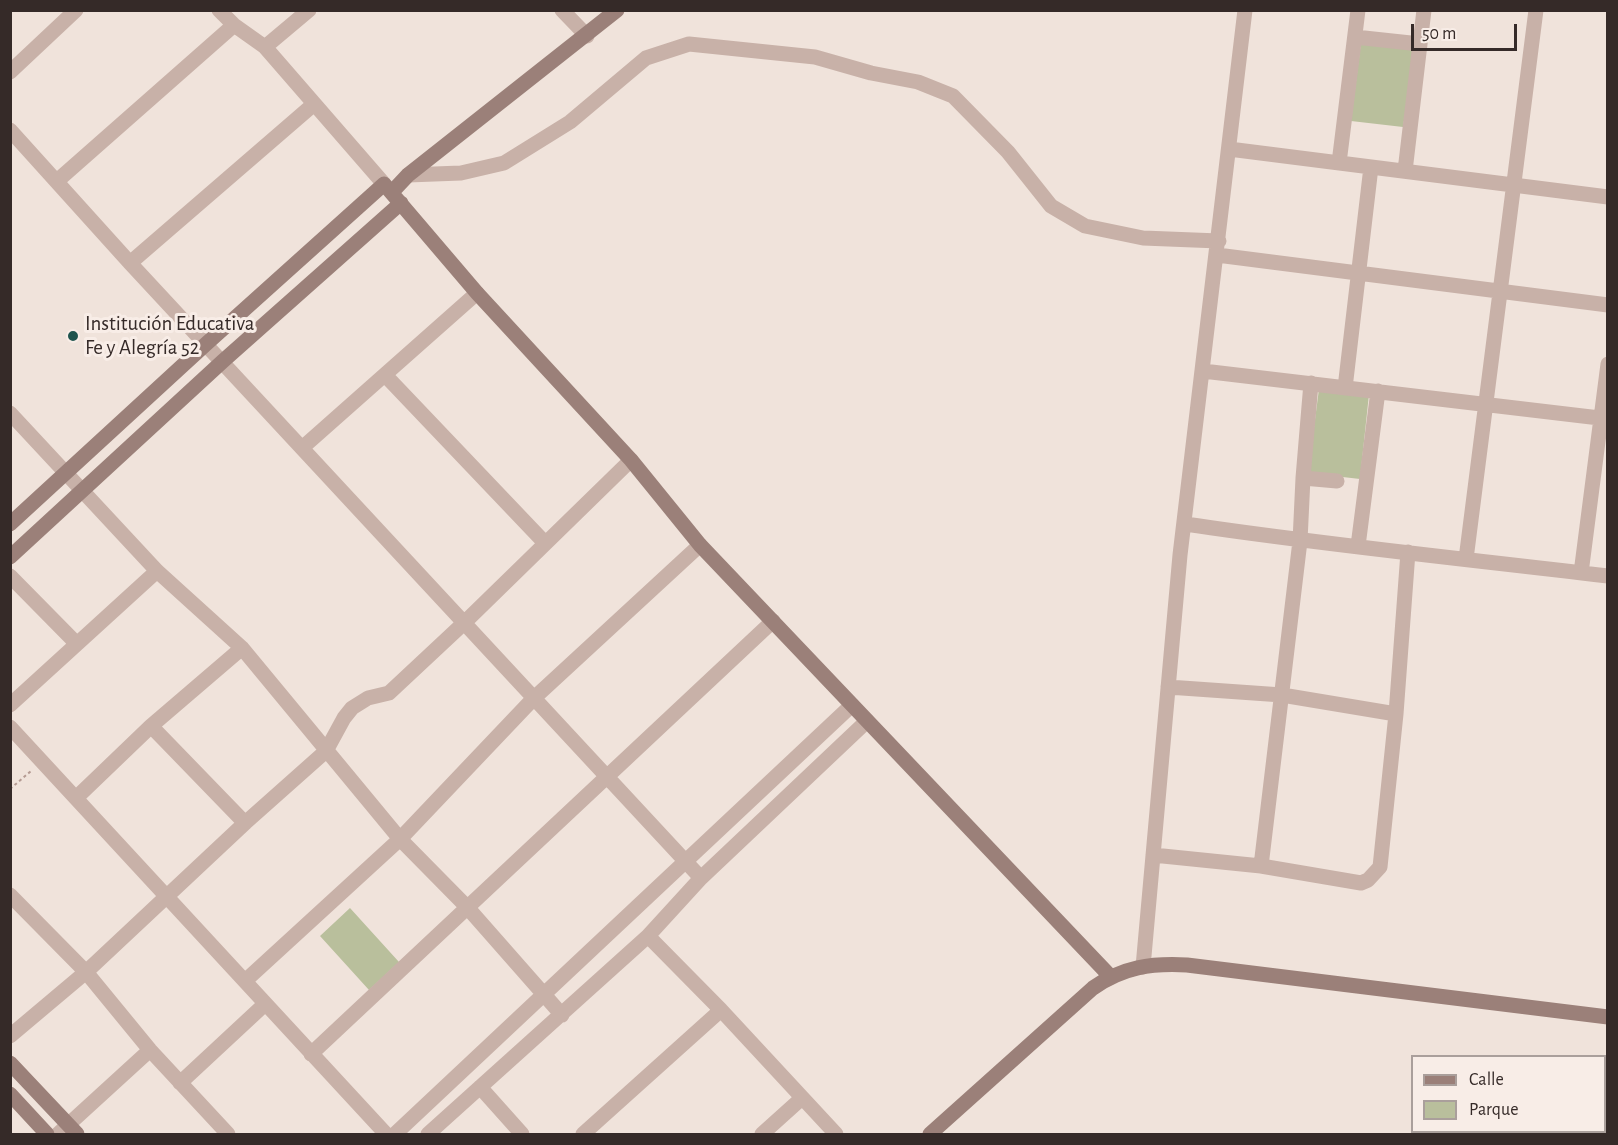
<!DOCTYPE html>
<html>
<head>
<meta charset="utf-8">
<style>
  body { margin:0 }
  #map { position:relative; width:1618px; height:1145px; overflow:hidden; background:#f0e3db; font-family:"Alegreya Sans",sans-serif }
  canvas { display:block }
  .frame { position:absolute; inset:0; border:12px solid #352a28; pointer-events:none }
  .legend { position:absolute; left:1411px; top:1055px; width:195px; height:78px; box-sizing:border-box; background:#f8ede7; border:2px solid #aa9f9b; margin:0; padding:8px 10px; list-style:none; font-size:18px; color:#352a28 }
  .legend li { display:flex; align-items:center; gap:12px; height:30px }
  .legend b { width:30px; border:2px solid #aa9f9b }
  .scale { position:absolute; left:1411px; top:24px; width:106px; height:27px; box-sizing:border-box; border:3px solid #352a28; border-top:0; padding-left:8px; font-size:18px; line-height:21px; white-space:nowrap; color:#352a28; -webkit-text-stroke:4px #f8ede7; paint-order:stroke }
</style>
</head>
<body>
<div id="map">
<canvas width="1618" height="1145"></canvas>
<div class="frame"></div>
<ul class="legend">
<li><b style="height:8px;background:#9b8079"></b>Calle</li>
<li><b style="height:16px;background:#b9bf9c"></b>Parque</li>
</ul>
<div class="scale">50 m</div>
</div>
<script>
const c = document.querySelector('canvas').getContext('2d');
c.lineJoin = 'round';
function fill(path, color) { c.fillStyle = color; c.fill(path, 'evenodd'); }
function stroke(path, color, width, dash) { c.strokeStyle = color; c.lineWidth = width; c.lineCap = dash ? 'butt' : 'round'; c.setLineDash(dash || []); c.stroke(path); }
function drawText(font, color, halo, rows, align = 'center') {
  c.font = font + ' "Alegreya Sans",sans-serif'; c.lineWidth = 6; c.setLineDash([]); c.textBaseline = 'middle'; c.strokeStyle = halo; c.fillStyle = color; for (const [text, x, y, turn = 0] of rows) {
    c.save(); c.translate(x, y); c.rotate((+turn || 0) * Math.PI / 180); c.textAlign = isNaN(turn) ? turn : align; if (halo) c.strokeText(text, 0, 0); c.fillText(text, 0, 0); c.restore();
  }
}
fill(new Path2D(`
  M1361,42L1415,49L1403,127L1351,121Z
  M1319,389L1369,394L1360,479L1308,473Z
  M350,908L399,962L369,990L320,936Z`), '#b9bf9c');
stroke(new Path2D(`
  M10,789L31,771`), '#b49a92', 2, [3, 3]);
stroke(new Path2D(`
  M219,10L234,25L265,47L384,184
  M562,10L587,36
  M1355,37L1420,44
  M265,47L309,10
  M10,72L76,10
  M10,130L130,263L701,878
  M1229,149L1608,197
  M1339,163L1358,10
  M1405,171L1424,10
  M408,175L461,173L504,163L570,122L646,58L689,44L815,57L871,73L918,82L953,96L1008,152L1051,206L1085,226L1143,238L1219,241
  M57,181L234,25
  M1217,255L1608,305
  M130,263L314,104
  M1203,371L1608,419
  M385,375L545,543
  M1345,388L1371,167
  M10,413L157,571L242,648L400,839L467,907L562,1015
  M302,448L477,293
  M1303,478L1337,481
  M1185,524C1325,545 1467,559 1608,576
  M1358,546L1378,391
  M1466,559L1536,10
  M1581,573L1608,364
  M10,576L77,644
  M1168,687L1282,695L1396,714
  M10,705L157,571
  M151,726L245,823
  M10,727L386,1134
  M76,798L151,726L242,648
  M1153,855L1261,866L1361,883L1368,880L1380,867L1396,714L1408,552
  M1261,866L1300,541L1303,478L1311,383
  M10,895L86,972L150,1050L228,1134
  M648,936L721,1010L836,1134
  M1143,967L1180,555L1245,10
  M245,981L400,839L533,699L700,545
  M10,1036L86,972L245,823L326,751L344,718L352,708L368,698L389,693L465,622L631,460
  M311,1054L773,621
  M180,1083L265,1004
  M480,1087L522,1134
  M58,1134L150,1050
  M395,1134L852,705
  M428,1134L648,936L701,878L867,721
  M583,1134L721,1010
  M762,1134L802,1098`), '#c8b1a8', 15);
stroke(new Path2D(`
  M392,192L408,175L617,10
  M10,524L206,344L384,184L477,293L631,460L700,545L1110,976
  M10,557L223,361L401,203
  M10,1063L77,1134
  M10,1094L47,1134
  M930,1134L1093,988C1123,967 1151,963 1187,965L1608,1017`), '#9b8079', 15);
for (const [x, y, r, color] of [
  [73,336,6,"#1f544e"]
]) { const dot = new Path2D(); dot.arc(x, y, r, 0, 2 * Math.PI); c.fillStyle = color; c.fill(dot); stroke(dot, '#f8ede7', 2); }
drawText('21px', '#352a28', '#f8ede7', [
  ["Institución Educativa",85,324],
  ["Fe y Alegría 52",85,348]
], 'left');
</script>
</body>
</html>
